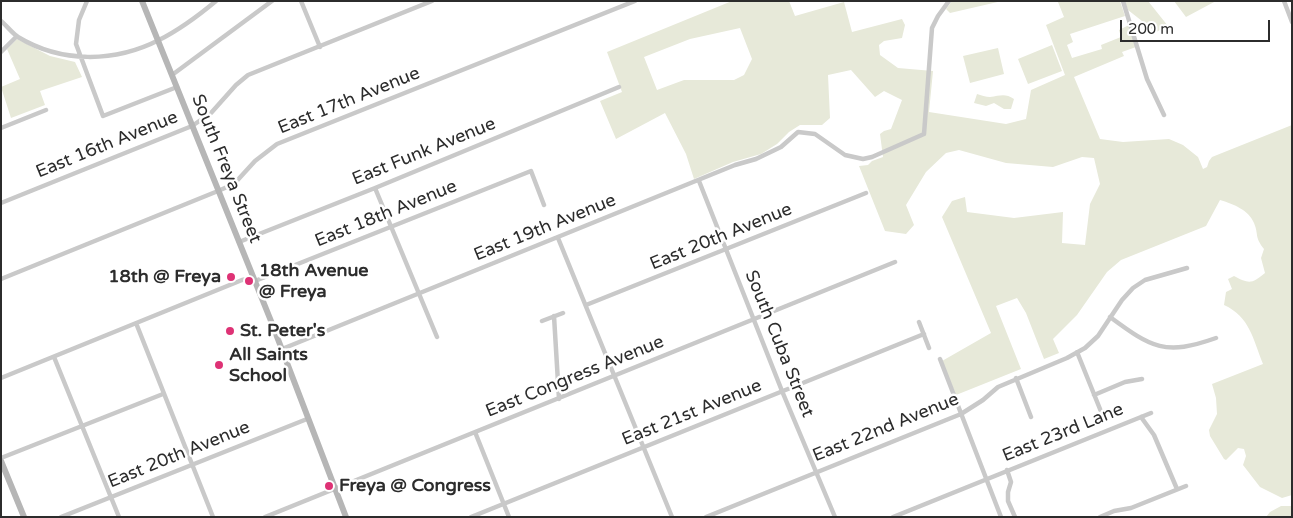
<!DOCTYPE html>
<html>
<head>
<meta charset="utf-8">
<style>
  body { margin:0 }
  #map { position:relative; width:1293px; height:518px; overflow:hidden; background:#fff; font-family:"Varela Round",sans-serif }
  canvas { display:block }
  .frame { position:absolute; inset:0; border:2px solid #2c2c2c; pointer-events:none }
  .scale { position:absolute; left:1120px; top:20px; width:150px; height:22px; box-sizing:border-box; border:2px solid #2c2c2c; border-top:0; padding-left:6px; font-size:15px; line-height:18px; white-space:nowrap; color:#2c2c2c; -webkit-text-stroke:4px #fff; paint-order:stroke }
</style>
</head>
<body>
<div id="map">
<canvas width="1293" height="518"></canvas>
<div class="frame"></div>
<div class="scale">200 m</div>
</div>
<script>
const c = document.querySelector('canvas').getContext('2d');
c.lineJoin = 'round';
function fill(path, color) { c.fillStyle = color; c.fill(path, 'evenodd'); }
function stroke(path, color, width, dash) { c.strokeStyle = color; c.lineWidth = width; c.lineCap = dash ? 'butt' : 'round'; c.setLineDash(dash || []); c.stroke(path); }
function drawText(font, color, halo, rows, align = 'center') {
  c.font = font + ' "Varela Round",sans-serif'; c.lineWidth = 5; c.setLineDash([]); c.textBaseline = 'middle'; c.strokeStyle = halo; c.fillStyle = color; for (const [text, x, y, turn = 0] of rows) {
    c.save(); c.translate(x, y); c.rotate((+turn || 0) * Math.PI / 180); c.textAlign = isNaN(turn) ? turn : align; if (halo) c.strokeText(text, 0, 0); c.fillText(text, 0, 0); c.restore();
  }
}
fill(new Path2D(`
  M732,1H789L795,16L844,2L852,32L902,19L905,25L902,38L884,41L879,45L880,55L898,68L933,71L929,112L1006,124L1026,119L1031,90L1065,75L1046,25L1064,17L1058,2L1120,1L1125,16L1070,34L1073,42L1067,45L1072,58L1102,49L1101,45L1121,37L1119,30L1129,25L1136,47L1122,52L1124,56L1074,77L1100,139L1123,142L1169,139L1183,145L1198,157L1203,169L1207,167L1209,161L1212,157L1292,125V495L1282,498L1260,487L1243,465L1246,456L1244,449L1238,448L1226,460L1224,459L1210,436L1209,430L1217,414L1216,398L1212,384L1263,364C1253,339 1250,317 1224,305L1226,292L1232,289L1228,279L1234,276C1249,284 1252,284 1265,273L1261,258L1264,249C1254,236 1259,235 1254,223C1249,210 1233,204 1220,200L1206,226L1121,260L1107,272L1077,315L1053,339L1059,353L1044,359L1026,313L1017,298L996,306L1021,369L956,395L942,361L991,333L942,217L952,201L965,197L967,212L1014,218L1063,212L1062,243L1085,245L1090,204L1100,184L1094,158L1082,157L1053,167L1006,163L959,150L946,153L926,172L906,205L914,225L906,234L885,231L859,166L868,165L872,161L883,157L880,134L884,131L891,129L902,100L884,91L875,97L851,70L828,75L830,118L822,125H800L789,132L777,144L761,154L733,162L694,179L686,154L665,113L616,139L600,101L622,92L607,52ZM740,28L752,59L744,75L734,80H684L657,90L644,57L690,39Z
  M952,1H1002L950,13L946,9Z
  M1125,1H1148L1168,26L1156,32L1128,10Z
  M1174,1H1216L1186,17Z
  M17,39L50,56L75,62L82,77L40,91L45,105L11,118L1,87L20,79L7,49Z
  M1052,45L1062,71L1028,84L1018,59Z
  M998,48L1004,74L970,83L963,56Z
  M977,94C981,95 986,97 990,97C1000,96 1005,93 1014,99L1011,109H1004L994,103L986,106L974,103Z
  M1281,506H1292V517H1266L1270,512Z`), '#e7e9d9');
stroke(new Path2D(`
  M87,1L79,20L76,44L103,116L177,87
  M301,1L320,47
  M1123,1L1147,79L1164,115
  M1284,1L1292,22
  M1,21C7,26 12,33 18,37C61,63 114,63 159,40C179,30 198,16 216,1
  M1,52L17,36
  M172,75L272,1
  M1,128L46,110
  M699,181L782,391L835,517
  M375,188L437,337
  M1,203L192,126L211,113L236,85L248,75L432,1
  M558,238L672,517
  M239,242L375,188L619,87
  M1,279L218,191L234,184L255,161L277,144L635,1
  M586,305L866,193
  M554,316L559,399
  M1110,317C1152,348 1165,356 1216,338
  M542,321L563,313
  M919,322L929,348
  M136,323L213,517
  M282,349L735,165L756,159L781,147L798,132L815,134L845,155L863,159L872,157L924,134L932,28L938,16L949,1
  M1077,352L1102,414
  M54,357L119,517
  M940,359L1001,517
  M1,378L242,280L248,279L255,281L531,171L544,205
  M1016,378L1031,417
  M1094,395L1125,382L1142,379
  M1141,417L1154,435L1177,489
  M475,432L509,517
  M1,458L163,394
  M1007,470L1011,482L1008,492V501L1015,517
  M61,517L307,419
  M265,517L895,262
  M471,517L924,334
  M706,517L961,414L983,400L998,387L1067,358L1085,348L1098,336L1122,300L1133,288L1145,280L1187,268
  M893,517L1151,413
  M1100,517L1114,511L1131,508L1186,486`), '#c9c9c9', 4.5);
stroke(new Path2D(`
  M142,1L271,321L346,517
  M1,461L24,517`), '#b6b6b6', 6);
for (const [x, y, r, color] of [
  [231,277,5,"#de3275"],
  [249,281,5,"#de3275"],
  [230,331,5,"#de3275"],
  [219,365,5,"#de3275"],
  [329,486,5,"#de3275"]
]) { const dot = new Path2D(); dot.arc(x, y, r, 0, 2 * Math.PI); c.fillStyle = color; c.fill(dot); stroke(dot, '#fff', 2); }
drawText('18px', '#2c2c2c', '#fff', [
  ["East 17th Avenue",349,101,-22],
  ["East 16th Avenue",107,145,-22],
  ["East Funk Avenue",424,152,-22],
  ["South Freya Street",226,169,68],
  ["East 18th Avenue",386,214,-22],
  ["East 19th Avenue",545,228,-22],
  ["East 20th Avenue",721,237,-22],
  ["South Cuba Street",779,344,68],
  ["East Congress Avenue",575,377,-22],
  ["East 21st Avenue",692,413,-22],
  ["East 22nd Avenue",886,428,-22],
  ["East 23rd Lane",1063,433,-22],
  ["East 20th Avenue",179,455,-22]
]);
drawText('bold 18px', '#2c2c2c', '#fff', [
  ["18th Avenue",259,271],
  ["@ Freya",259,292],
  ["18th @ Freya",221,277,"right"],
  ["St. Peter's",240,331],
  ["All Saints",229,355],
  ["School",229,376],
  ["Freya @ Congress",339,486]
], 'left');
</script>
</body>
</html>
